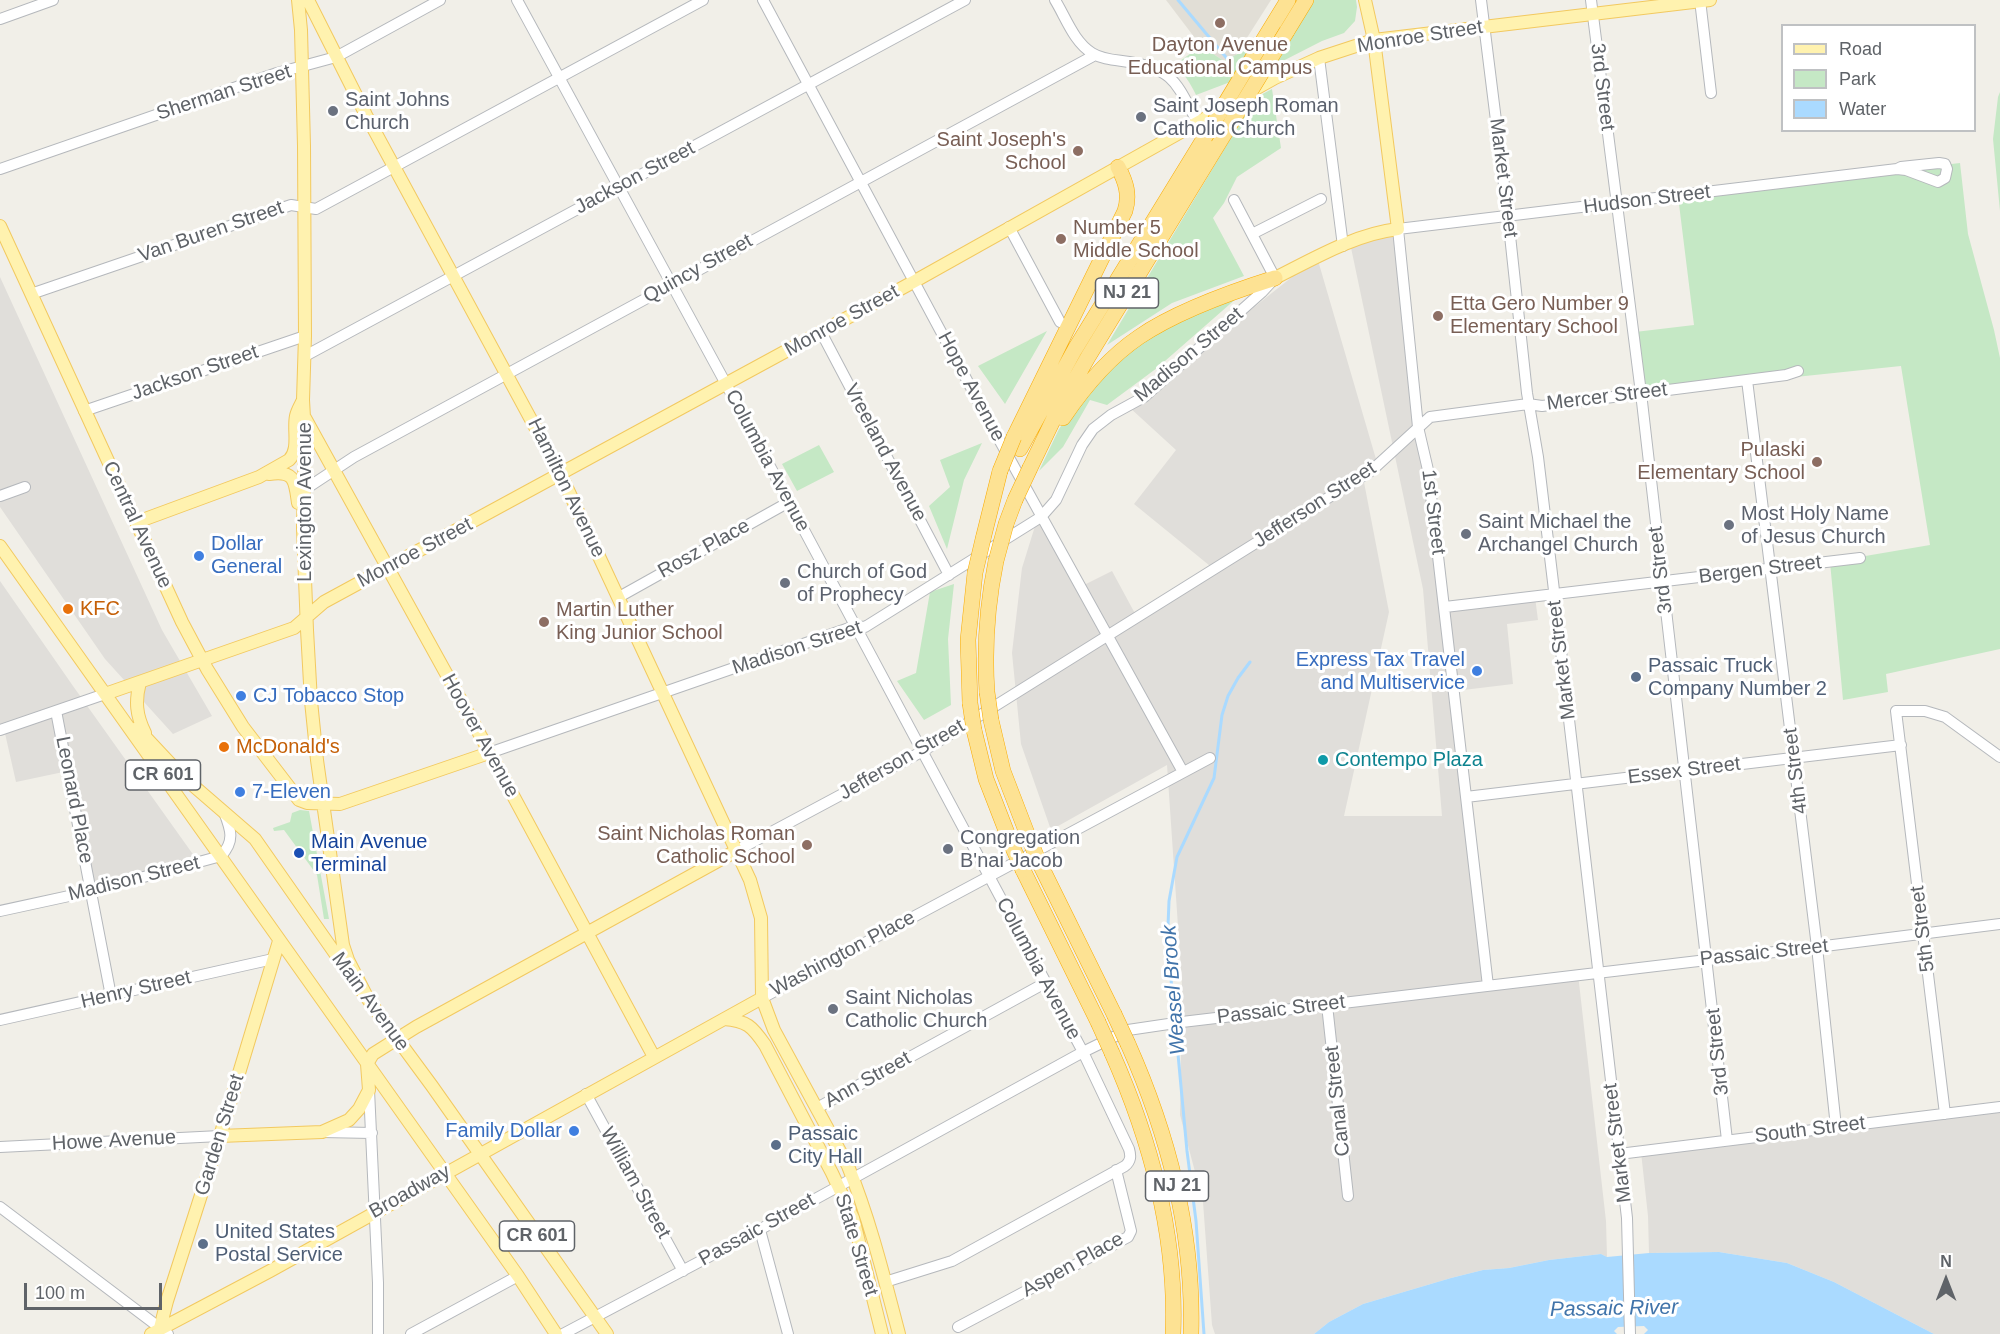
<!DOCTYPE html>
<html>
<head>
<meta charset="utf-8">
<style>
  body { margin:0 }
  #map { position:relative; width:2000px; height:1334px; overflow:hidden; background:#f1efe8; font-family:Arial,sans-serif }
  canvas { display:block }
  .legend { position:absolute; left:1781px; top:24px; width:195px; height:108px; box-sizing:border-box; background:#fff; border:2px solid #bfc1c3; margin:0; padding:8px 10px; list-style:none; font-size:18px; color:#5f6368 }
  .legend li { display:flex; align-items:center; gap:12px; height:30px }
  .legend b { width:30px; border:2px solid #bfc1c3 }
  .north { position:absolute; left:1916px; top:1250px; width:60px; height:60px; -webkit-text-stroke:4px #fff; paint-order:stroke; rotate:0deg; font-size:16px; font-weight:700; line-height:24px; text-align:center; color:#5f6368 }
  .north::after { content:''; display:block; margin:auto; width:21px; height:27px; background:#5f6368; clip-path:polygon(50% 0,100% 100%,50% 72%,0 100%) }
  .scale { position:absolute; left:24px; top:1283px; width:138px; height:27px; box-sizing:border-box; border:3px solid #5f6368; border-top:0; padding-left:8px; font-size:18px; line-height:21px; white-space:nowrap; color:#5f6368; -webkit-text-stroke:4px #fff; paint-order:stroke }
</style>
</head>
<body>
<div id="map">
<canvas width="2000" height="1334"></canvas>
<ul class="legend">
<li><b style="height:8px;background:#fff2af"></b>Road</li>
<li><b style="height:16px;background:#c5e8c5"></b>Park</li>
<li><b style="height:16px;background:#aadaff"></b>Water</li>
</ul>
<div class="north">N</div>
<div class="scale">100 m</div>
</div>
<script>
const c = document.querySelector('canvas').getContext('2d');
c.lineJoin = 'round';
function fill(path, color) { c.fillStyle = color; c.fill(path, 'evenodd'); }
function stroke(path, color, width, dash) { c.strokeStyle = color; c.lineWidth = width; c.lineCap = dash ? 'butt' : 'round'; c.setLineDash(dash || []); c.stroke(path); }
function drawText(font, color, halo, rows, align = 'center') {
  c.font = font + ' Arial,sans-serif'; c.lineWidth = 6; c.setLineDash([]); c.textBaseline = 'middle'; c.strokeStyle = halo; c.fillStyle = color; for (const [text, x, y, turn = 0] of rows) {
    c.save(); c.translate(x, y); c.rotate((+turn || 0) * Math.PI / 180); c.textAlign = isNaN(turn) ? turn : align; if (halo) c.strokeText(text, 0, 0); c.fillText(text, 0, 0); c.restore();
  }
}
fill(new Path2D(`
  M1399,228L1444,606L1535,597L1538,620L1507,624L1513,684L1455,691L1490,983L1578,974L1606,1221L1607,1257L1601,1254L1549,1260L1509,1268L1483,1270L1451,1278L1363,1304L1329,1322L1314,1334H1215L1212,1325L1203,1202L1180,1115L1182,985L1167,765L1051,830L1021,744L1012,653L1022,568L1040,510L1082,586L1112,571L1138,619L1215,570L1134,504L1176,450L1129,407L1317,257L1378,466L1363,477L1389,612L1344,816H1442L1423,589L1350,243Z
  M0,277L162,630L212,716L173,734L105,659L0,507Z
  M0,581L73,686L202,867L92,891L68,771L16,782L4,729L0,730Z
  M2000,1108V1334H1934L1834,1282L1787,1263L1719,1252L1649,1253L1648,1216L1641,1152Z`), '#e0deda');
fill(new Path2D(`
  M1166,0H1271L1236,55L1224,61L1201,46Z`), '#e1ded6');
fill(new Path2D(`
  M1312,0H1356L1357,7L1355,21L1344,33L1322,41L1275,65L1196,95C1190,83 1185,73 1173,66L1201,46L1224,61L1297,23Z
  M1272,89L1281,148L1237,177L1224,203L1213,218L1244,276L1172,303L1107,345L1255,98Z
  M2000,92V211L1993,139L1998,97Z
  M1960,163L1968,234L1994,330L2000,358V649L1886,674L1888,692L1843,700L1830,562L1930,545L1901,366L1642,393L1635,332L1694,325L1678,196Z
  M1246,290L1157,368L1107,405L1090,400L1063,447L1039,471L1059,429L1082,396L1142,339Z
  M1047,331L1005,404L978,366Z
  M982,443L964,480L947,549L929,506L950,487L940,460Z
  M819,445L834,472L797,491L782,464Z
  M954,584L948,639L951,705L924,720L897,681L916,673L930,592Z
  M300,810L309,811L329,919H324L317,875L284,830L274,831L273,828L290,822L292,813Z`), '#c5e8c5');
fill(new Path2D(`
  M1719,1252L1787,1263L1834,1282L1934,1334H1644L1648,1330L1644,1326L1618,1327L1614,1331L1617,1334H1314L1329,1322L1363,1304L1451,1278L1483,1270L1509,1268L1549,1260L1601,1254L1607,1257L1649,1253Z`), '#aadaff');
stroke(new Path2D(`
  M1178,0L1230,62
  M1204,1334L1196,1221L1187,1151L1171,979L1168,926L1169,901L1177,857L1214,778L1222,715L1228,696L1238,678L1250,662`), '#aadaff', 3);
const minor = new Path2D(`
  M517,0L726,384L1083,1052L1129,1149C1131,1156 1131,1161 1125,1166L952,1261L885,1282
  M763,0L991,425L1183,772
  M1055,0C1066,18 1074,42 1092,53C1103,60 1117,60 1129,62C1175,69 1177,85 1198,123
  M1481,0L1508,217L1527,393L1538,457L1553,582L1627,1218L1630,1334
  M1591,0L1641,393L1727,1140
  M1700,0L1711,93
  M0,19L53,0
  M1319,58L1343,246
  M0,169L277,73L336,57L440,0
  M1009,227L1060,322
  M1252,234L1321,199
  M31,294L291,205L316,209L703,0
  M821,332L949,575
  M305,356L965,0
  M1747,380L1817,947L1836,1127
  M84,411L305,336
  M304,490L354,457L1095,55
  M0,496L25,487
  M619,597L789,502
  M1445,607L1860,558
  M56,711L111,996
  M0,730L105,694
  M489,753L855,626L865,627L1041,517L1056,500L1082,445L1093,429L1111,415L1144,397L1262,292L1275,278L1234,200
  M1466,797L1901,745
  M736,851L923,751L1371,471L1430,417L1528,404L1542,406L1786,375L1798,371
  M0,911L92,891L221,856C235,841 231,830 224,812
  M1488,986L1428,470L1418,427L1398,229L1897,169L1901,167L1939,163L1945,164L1947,169L1945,178L1938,182L1906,170L1897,169
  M762,998L1210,758
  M1327,1005L1348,1196
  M0,1020L273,959
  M369,1090L378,1283V1334
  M586,1094L683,1271
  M817,1108L1045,983
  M1945,1114L1896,711H1925L1945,717L2000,757
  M322,1132L372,1133
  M0,1147L220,1136
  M1619,1154L2000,1107
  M0,1207L168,1334
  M760,1230L788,1334
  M958,1327L1128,1237L1131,1231L1116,1170
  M411,1334L518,1276
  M563,1334L748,1236L1083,1052L1128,1030L1182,1022L1817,947L2000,924`);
const major = new Path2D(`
  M298,0L301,30L304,146L305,336L303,400L305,435L303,528L307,630L311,701L317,760L343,945L348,960L367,997
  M308,0L366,115L561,475L750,880L761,918L762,998L774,1030L848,1166C870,1220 884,1277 899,1334
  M1250,92L1275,78L1319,58L1374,40L1710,0
  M0,226L182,622L207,669L243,727L299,800L307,803L340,804L489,753
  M1275,278C1313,259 1355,234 1398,229L1374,40L1365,0
  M305,418L495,762L654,1057
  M269,474C295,470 295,481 298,503
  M137,522L259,477L289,460C300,449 293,430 296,416C297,411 300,406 302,402
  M0,546L518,1276L556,1334
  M140,682C135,701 136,715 145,733
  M105,694L294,628L324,602L915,281L1222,109
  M137,728L181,775L255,839L346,969
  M362,991L432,1086L607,1334
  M724,1019C747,1021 752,1026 765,1045L832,1173L853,1218L882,1334
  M367,1064L373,1054L416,1027L736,851
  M220,1136L322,1132L349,1120L359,1109L369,1090L367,1064
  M160,1328L167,1301L220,1136L279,941
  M151,1334L270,1271L762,998`);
const highway = new Path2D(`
  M1287,31L1306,0
  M1261,44L1288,0
  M1063,418C1084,387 1108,358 1139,337C1174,313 1234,291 1275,278
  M1014,437L1125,211C1130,195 1126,182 1118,167
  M1020,449L1075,349L1205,137
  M1030,468L1057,412L1088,357L1231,123
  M1006,524L1015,500
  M983,539L1000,471
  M987,692C984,647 987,605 996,561
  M970,703L968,640L975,573
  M991,720L1003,771L1028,836
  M974,730L986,779L1012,846
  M1038,860L1114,1014
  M1023,870L1098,1022
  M1128,1044C1169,1136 1194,1233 1191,1334
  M1112,1053C1151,1141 1177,1237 1173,1334`);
stroke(minor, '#b5b8bc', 12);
stroke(major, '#f2c960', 14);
stroke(highway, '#f9ab00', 16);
stroke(minor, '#fff', 10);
stroke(major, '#fff2af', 12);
stroke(highway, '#fde293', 15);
const highwayBridge = new Path2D(`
  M1231,123L1287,31
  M1205,137L1261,44
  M1000,471L1014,437
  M1015,500L1030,468
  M996,561L1006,524
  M975,573L983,539
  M987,692L991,720
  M970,703L974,730
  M1028,836L1038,860
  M1012,846L1023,870
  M1114,1014L1128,1044
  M1098,1022L1112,1053`);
stroke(highwayBridge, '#f9ab00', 16, []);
stroke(highwayBridge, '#fde293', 15);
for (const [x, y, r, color] of [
  [1220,23,6,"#8d6e63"],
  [333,111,6,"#6b7280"],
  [1141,117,6,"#6b7280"],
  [1078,151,6,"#8d6e63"],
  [1061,239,6,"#8d6e63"],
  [1438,316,6,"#8d6e63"],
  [1817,462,6,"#8d6e63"],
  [1729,525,6,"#6b7280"],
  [1466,534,6,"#6b7280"],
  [199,556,6,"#3f7fe0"],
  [785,583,6,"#6b7280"],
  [68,609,6,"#e8710a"],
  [544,622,6,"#8d6e63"],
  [1477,671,6,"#3f7fe0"],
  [1636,677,6,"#5c6f8a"],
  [241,696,6,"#3f7fe0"],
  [224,747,6,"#e8710a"],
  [1323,760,6,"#0f9aa8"],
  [240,792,6,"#3f7fe0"],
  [807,845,6,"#8d6e63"],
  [948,849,6,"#6b7280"],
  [299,853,6,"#1a4fb4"],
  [833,1009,6,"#6b7280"],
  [574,1131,6,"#3f7fe0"],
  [776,1145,6,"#5c6f8a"],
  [203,1244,6,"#5c6f8a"]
]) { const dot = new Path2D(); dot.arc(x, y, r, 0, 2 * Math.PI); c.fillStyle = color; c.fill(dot); stroke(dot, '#fff', 2); }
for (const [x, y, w] of [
  [1127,293,63],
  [163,775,75],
  [1177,1186,63],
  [537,1236,75]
]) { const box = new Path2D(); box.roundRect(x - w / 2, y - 15, w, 30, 4.5); c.fillStyle = '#fff'; c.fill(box); stroke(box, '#5f6368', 1.5); }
drawText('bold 18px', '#5f6368', null, [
  ["NJ 21",1127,293],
  ["CR 601",163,775],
  ["NJ 21",1177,1186],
  ["CR 601",537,1236]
]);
drawText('20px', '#5f6368', '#fff', [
  ["Monroe Street",1420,37,-9],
  ["3rd Street",1602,87,83],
  ["Sherman Street",224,93,-18],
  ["Jackson Street",635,178,-28],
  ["Market Street",1503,178,83],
  ["Hudson Street",1647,200,-7],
  ["Van Buren Street",211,232,-19],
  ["Quincy Street",698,269,-29],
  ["Monroe Street",842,321,-29],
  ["Madison Street",1189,355,-40],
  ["Jackson Street",195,373,-19],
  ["Hope Avenue",971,387,62],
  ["Mercer Street",1607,397,-7],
  ["Vreeland Avenue",885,453,62],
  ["Columbia Avenue",767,461,62],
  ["Hamilton Avenue",566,488,64],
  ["Lexington Avenue",305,502,-90],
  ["Jefferson Street",1315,505,-33],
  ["1st Street",1433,512,83],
  ["Central Avenue",137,525,65],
  ["Rosz Place",704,549,-29],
  ["Monroe Street",415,553,-28],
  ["3rd Street",1661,570,-97],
  ["Bergen Street",1760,570,-7],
  ["Madison Street",797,648,-18],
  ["Market Street",1562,660,-97],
  ["Hoover Avenue",480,736,61],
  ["Jefferson Street",902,760,-30],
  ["Essex Street",1684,771,-7],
  ["4th Street",1796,771,-97],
  ["Leonard Place",74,800,79],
  ["Madison Street",134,879,-14],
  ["5th Street",1923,929,-97],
  ["Passaic Street",1764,953,-6],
  ["Washington Place",843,954,-28],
  ["Columbia Avenue",1038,969,62],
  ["Henry Street",136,990,-13],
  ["Main Avenue",370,1002,54],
  ["Passaic Street",1281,1010,-7],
  ["3rd Street",1718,1052,-96],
  ["Ann Street",868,1080,-29],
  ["Canal Street",1338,1101,-96],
  ["South Street",1810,1130,-7],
  ["Garden Street",220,1135,-73],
  ["Howe Avenue",114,1141,-3],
  ["Market Street",1618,1143,-97],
  ["William Street",635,1183,61],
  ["Broadway",410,1192,-29],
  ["Passaic Street",757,1230,-29],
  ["State Street",856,1245,73],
  ["Aspen Place",1073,1265,-29]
]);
drawText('20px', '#785e54', '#fff', [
  ["Dayton Avenue",1220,45,"center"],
  ["Educational Campus",1220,68,"center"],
  ["Saint Joseph's",1066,140],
  ["School",1066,163],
  ["Number 5",1073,228,"left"],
  ["Middle School",1073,251,"left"],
  ["Etta Gero Number 9",1450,304,"left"],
  ["Elementary School",1450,327,"left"],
  ["Pulaski",1805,450],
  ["Elementary School",1805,473],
  ["Martin Luther",556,610,"left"],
  ["King Junior School",556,633,"left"],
  ["Saint Nicholas Roman",795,834],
  ["Catholic School",795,857]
], 'right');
drawText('20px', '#5b616d', '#fff', [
  ["Saint Johns",345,100],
  ["Church",345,123],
  ["Saint Joseph Roman",1153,106],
  ["Catholic Church",1153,129],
  ["Most Holy Name",1741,514],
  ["of Jesus Church",1741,537],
  ["Saint Michael the",1478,522],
  ["Archangel Church",1478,545],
  ["Church of God",797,572],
  ["of Prophecy",797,595],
  ["Congregation",960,838],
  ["B'nai Jacob",960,861],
  ["Saint Nicholas",845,998],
  ["Catholic Church",845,1021]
], 'left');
drawText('20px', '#366cbe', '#fff', [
  ["Dollar",211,544],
  ["General",211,567],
  ["Express Tax Travel",1465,660,"right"],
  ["and Multiservice",1465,683,"right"],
  ["CJ Tobacco Stop",253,696],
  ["7-Eleven",252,792],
  ["Family Dollar",562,1131,"right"]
], 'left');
drawText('20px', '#c56008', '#fff', [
  ["KFC",80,609],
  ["McDonald's",236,747]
], 'left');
drawText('20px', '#4e5e75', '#fff', [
  ["Passaic Truck",1648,666],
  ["Company Number 2",1648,689],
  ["Passaic",788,1134],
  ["City Hall",788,1157],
  ["United States",215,1232],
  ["Postal Service",215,1255]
], 'left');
drawText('20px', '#0d838f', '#fff', [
  ["Contempo Plaza",1335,760]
], 'left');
drawText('20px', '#164399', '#fff', [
  ["Main Avenue",311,842],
  ["Terminal",311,865]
], 'left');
drawText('italic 21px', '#4174aa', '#fff', [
  ["Weasel Brook",1174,990,-94],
  ["Passaic River",1614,1309,-1]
]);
</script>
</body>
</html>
